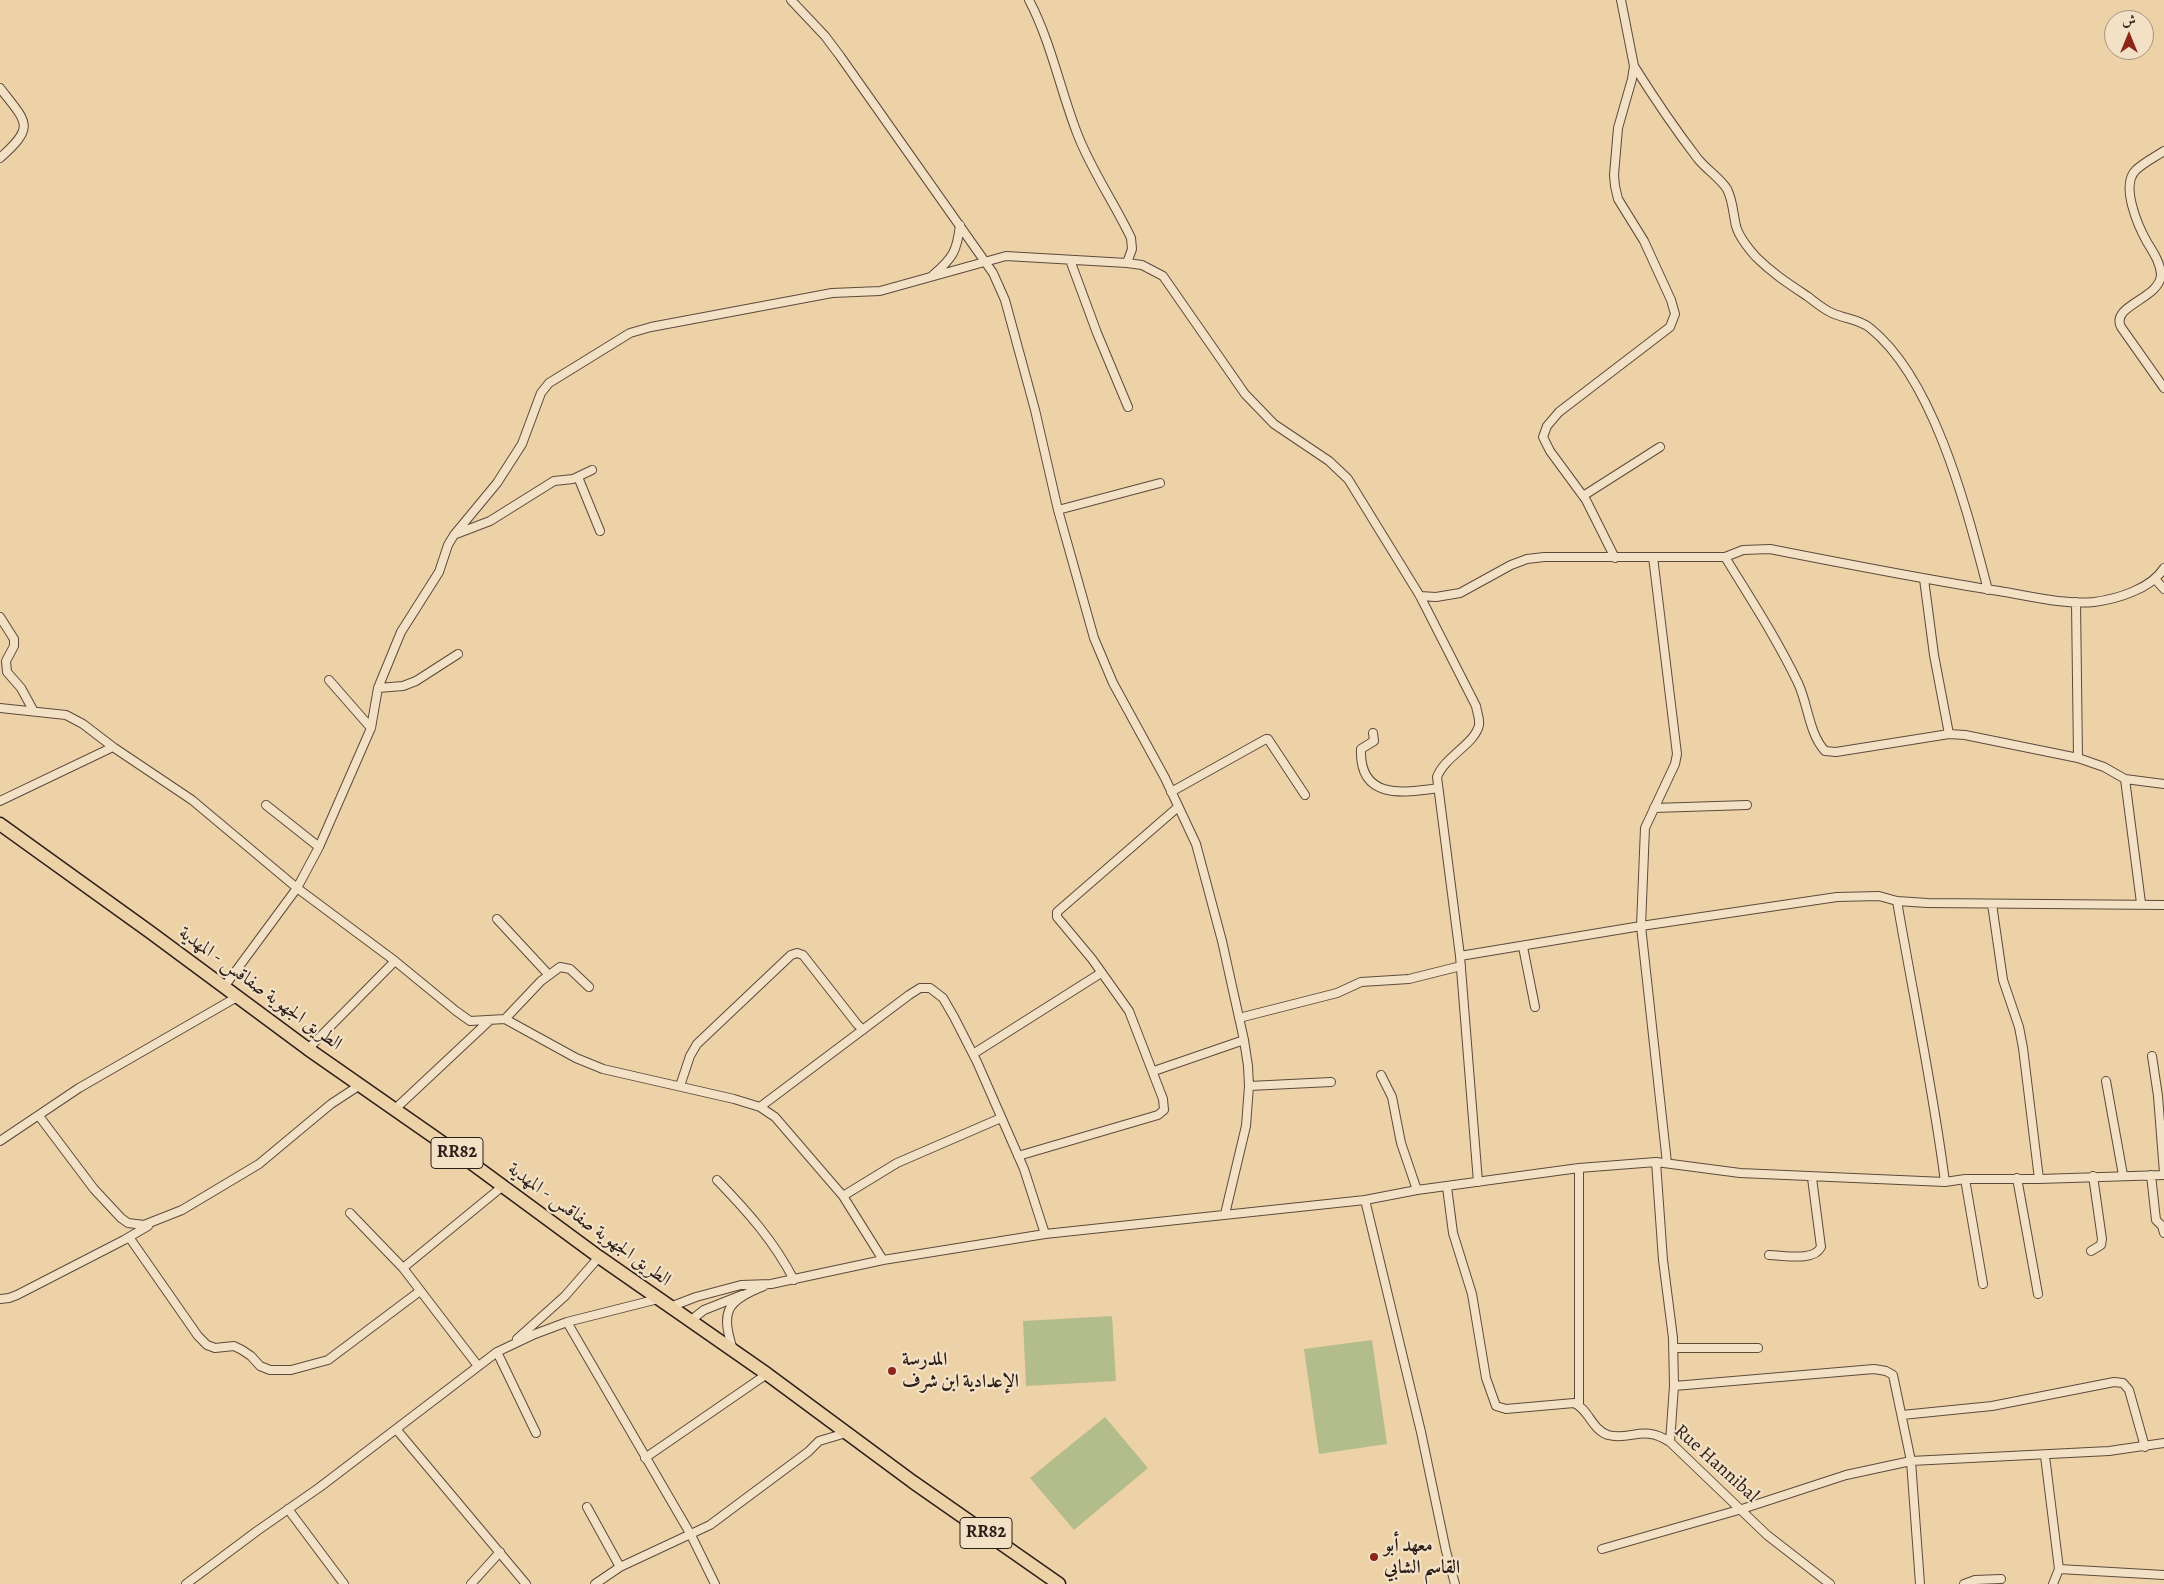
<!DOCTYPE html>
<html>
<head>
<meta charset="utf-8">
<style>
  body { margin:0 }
  #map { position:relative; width:2164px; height:1584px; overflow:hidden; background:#edd1a7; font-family:Alegreya,Amiri,serif }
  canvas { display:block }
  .north { position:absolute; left:2104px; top:10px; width:50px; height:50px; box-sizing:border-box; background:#f3e1c6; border:1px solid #a39381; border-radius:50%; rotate:0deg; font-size:14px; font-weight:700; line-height:20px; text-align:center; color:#2b1e19 }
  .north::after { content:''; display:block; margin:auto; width:18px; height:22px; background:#8f2418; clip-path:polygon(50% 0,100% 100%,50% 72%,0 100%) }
</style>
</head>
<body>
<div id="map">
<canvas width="2164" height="1584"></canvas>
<div class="north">ش</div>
</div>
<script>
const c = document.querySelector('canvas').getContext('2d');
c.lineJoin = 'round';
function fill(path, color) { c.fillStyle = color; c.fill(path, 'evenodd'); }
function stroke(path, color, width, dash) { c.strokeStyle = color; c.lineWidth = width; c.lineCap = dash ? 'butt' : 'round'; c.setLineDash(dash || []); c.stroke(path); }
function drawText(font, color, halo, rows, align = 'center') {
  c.font = font + ' Alegreya,Amiri,serif'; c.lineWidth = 4.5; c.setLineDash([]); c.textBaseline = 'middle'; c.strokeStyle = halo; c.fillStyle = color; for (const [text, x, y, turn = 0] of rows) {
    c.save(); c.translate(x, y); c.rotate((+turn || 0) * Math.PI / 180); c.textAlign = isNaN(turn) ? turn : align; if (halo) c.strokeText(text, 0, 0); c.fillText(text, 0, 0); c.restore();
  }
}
fill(new Path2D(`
  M1112,1316L1116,1381L1026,1386L1023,1321Z
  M1372,1340L1387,1444L1319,1454L1304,1349Z
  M1105,1417L1148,1468L1074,1530L1030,1478Z`), '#b3bd8b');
const minor = new Path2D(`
  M791,0L825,36L840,56L993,273L1005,300L1035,410L1058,510L1094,638L1113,683L1165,778L1196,844L1222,941L1244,1040L1248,1066L1249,1086L1246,1126L1225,1214
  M1029,0C1051,42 1060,89 1077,133C1091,170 1114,202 1131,238L1132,249L1127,263
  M1634,66C1654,98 1675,129 1698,159C1707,170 1720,178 1727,189C1733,201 1733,213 1736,226C1739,237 1748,248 1756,257C1772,273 1789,284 1807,296C1815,302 1823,309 1832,313C1845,319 1859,319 1870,328C1935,380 1967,511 1988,590
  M0,88C27,123 36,126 0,158
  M2164,151C2155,157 2143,163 2136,170C2120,185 2138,226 2147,242C2153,252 2160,262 2161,274C2161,299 2110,305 2121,327L2164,388
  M1070,260L1097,333L1128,407
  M933,275C953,258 957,251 960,225
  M578,477L600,531
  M1583,496L1660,447
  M1058,510L1160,483
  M456,534L490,521L554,481L573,479L592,470
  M1653,557L1677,754L1675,764L1645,828L1641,926L1667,1163
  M1725,557C1750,598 1777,639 1798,683C1808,704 1809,734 1825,751L1836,752L1949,734L1965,735L2078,758L2104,767L2125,779L2164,784
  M1615,558L1586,500L1550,451L1543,437L1547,426L1559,412L1670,327L1675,314L1671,300L1644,241L1618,199L1615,186L1614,175L1618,128L1632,79L1634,66L1621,0
  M1924,579L1934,655L1949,734
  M2155,579L2164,589
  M1420,596L1436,597L1460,593L1511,565L1527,559L1544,557H1725L1743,550L1770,549C1846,564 1922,579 1999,591C2030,596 2063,605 2094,602C2117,599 2151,589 2164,568
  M2076,602L2078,758
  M0,617L14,639V646L6,661L7,672L21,688L33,710
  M329,680L371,728
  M378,688L403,686L416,681L458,654
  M0,708L66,715L83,724L113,747L192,800L297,888L395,961L456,1011L470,1021L505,1019L576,1058L603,1069L734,1099L760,1107L775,1117L843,1196L883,1260
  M1373,733L1374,741L1361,749C1359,800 1403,793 1438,788
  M2125,779L2141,903
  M1171,792L1266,739H1268L1305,795
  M0,801L113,747
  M266,805L319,847
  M1654,808L1747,805
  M1897,901C1913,995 1933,1088 1945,1182
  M1992,904L2003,980L2019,1027L2023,1048L2039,1179
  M497,919L548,974
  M1523,947L1535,1007
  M1460,956L1641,926L1837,897L1879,896L1897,901L1927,903L2164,905
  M224,987L297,888L319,847L371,728L378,688L401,632L439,572L448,545L454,535L497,483L522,444L541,393L549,383L630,333L651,327L832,293L880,291L1006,256L1127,263L1142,265L1163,276L1245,394L1274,424L1329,461L1348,479L1420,596L1476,706C1477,712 1480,719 1479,725C1475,744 1445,756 1437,777L1460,956L1478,1182
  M1239,1018L1337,993L1361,982L1409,979L1461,966
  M505,1019L541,981L560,967L570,969L589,987
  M308,1049L395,961
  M973,1054L1101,973
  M2152,1056L2158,1096L2164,1173
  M1154,1071L1244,1040
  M1381,1075L1392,1097L1401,1143L1417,1190
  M2106,1081L2123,1175
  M680,1086L690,1056L697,1044L791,955L797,953L803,955L857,1024L863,1030
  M1249,1086L1331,1082
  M760,1107L909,995L920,988H930L943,998L954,1017L977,1062L1024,1169L1045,1234
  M394,1110L489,1021
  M39,1116L94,1189L121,1218L128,1223L144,1225L182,1210L259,1164L331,1104L360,1085
  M0,1141L79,1088L237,997
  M1018,1156L1158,1115L1164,1110L1163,1099L1129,1011L1092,959L1057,917V912L1178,807
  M1656,1162L1663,1260L1673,1338L1674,1386L1670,1442
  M2151,1175L2156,1220L2162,1226L2164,1233
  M2017,1178L2038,1294
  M1965,1179L1983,1284
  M717,1180C747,1211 774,1241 794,1280
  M1447,1187L1453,1233L1472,1294L1486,1378L1496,1406L1506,1409L1574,1403C1589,1409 1591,1429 1608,1435C1631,1441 1643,1424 1670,1442L1767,1535L1830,1584
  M843,1196L897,1163L1001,1118
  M1365,1200L1421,1432L1446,1551L1455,1584
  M350,1213L403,1268L478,1366
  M129,1237L198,1336L207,1345L215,1348L234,1346L242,1350L251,1356L260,1366L270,1370H291L328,1360L420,1291
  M2091,1251L2101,1245L2102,1239L2093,1176
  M1769,1255C1783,1255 1814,1262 1821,1247L1812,1178
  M403,1268L503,1186
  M0,1299L9,1298L17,1295L124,1240L148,1226
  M670,1307L696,1297L741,1285L771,1284L883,1260L1045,1234L1365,1200L1417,1190L1579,1168L1656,1162L1740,1173L1945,1182L1965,1179H2039L2164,1175
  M690,1321L704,1310L742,1295
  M567,1322L691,1535L715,1584
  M517,1339L565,1296L599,1257
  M1673,1348H1758
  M733,1350C721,1312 725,1301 764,1286
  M497,1352L536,1433
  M1674,1386L1874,1369L1886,1371L1893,1375L1911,1461L1920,1584
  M1579,1405V1168
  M1902,1415L1992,1406L2114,1382L2123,1383L2129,1390L2145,1447
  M396,1429L526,1584
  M2045,1456L2059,1569L2053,1584
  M645,1458L767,1374
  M587,1507L620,1567
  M288,1509L344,1584
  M1602,1549L1742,1509L1846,1475L1911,1461L2109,1451L2164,1443
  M2059,1569L2164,1575
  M186,1584L257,1531L320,1487L497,1352L535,1334L567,1322L658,1299
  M471,1584L500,1552
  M595,1584L620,1567L710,1525L808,1452L819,1441L846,1433
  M1964,1584L1975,1580L2001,1579`);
const primary = new Path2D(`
  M0,824L150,932L308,1049L470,1162L599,1257L767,1374L913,1482L1059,1584`);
stroke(minor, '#5c4b3c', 10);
stroke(primary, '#2b1e19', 15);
stroke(minor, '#f3e1c6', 8);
stroke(primary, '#edd1a7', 12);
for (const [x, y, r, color] of [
  [892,1371,5,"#8f2418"],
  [1374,1557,5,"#8f2418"]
]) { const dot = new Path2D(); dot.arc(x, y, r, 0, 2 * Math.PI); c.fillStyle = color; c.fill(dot); stroke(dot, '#f3e1c6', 2); }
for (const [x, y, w] of [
  [457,1153,52],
  [986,1533,52]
]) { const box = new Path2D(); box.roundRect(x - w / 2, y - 15.5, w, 31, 4); c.fillStyle = '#f3e1c6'; c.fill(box); stroke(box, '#2b1e19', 1); }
drawText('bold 18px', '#2b1e19', null, [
  ["RR82",457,1153],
  ["RR82",986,1533]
]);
drawText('19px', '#2b1e19', '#f3e1c6', [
  ["الطريق الجهوية صفاقس - المهدية",260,989,36],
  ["الطريق الجهوية صفاقس - المهدية",589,1225,36],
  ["Rue Hannibal",1716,1464,42]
]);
drawText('bold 19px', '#2b1e19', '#f3e1c6', [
  ["المدرسة",902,1360],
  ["الإعدادية ابن شرف",902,1382],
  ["معهد أبو",1384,1546],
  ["القاسم الشابي",1384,1568]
], 'left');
</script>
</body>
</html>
